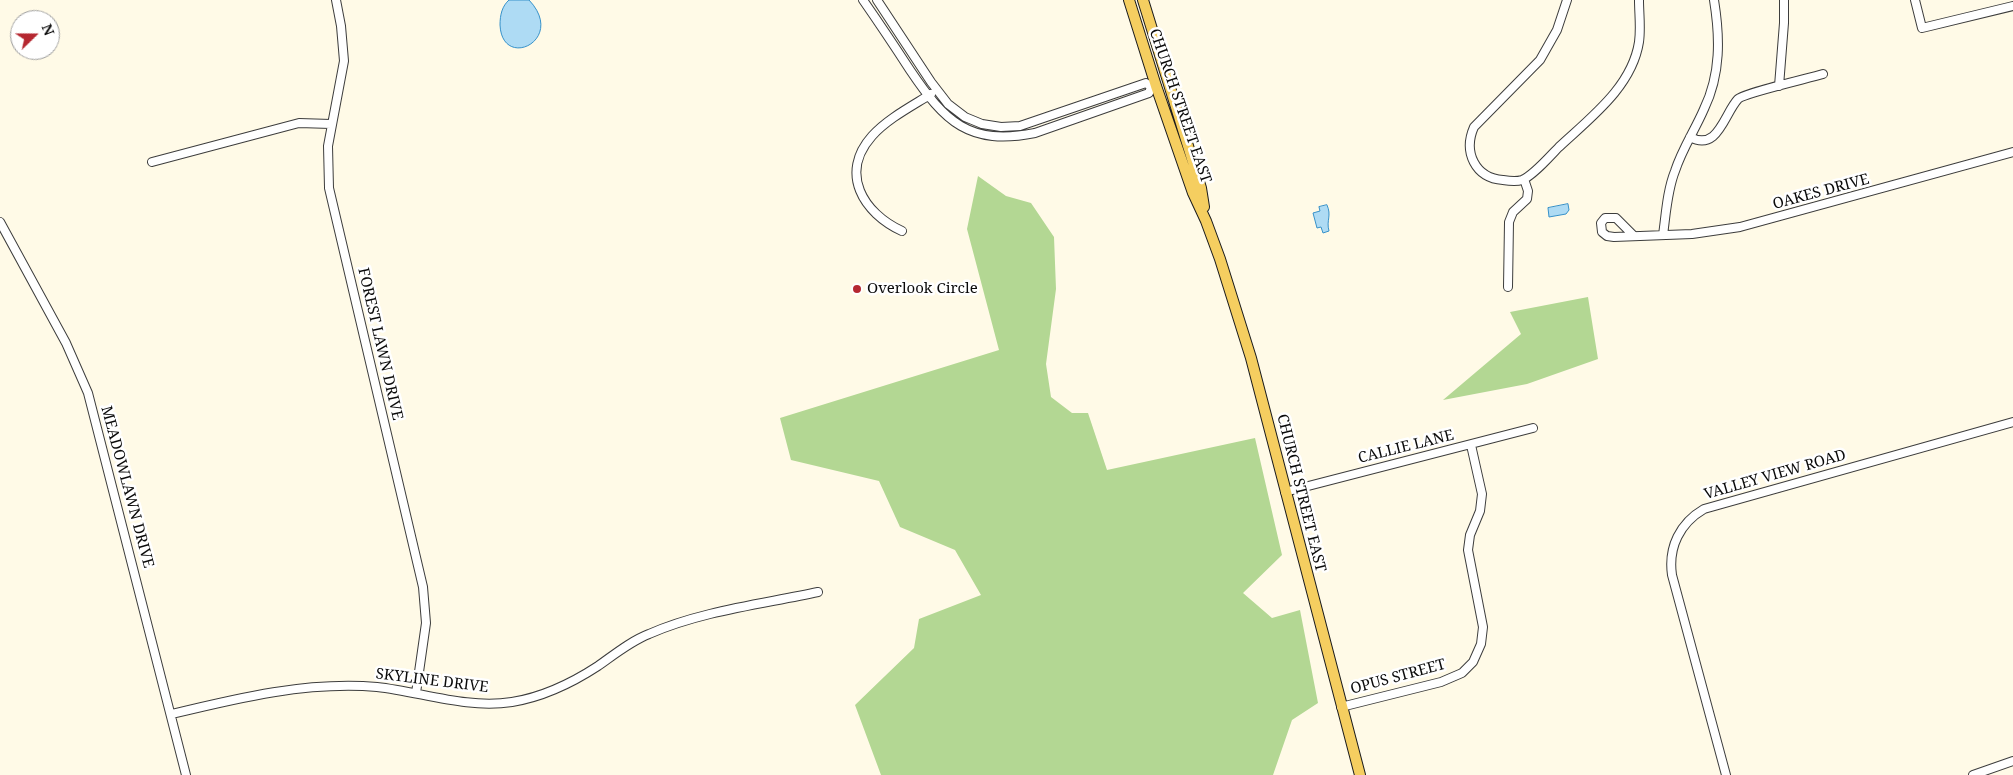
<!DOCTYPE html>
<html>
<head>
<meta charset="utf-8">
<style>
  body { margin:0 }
  #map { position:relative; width:2013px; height:775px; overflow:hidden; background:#fffae7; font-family:"Noto Serif",serif }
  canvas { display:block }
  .north { position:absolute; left:10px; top:10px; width:50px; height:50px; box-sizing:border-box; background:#fff; border:1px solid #9d9d9d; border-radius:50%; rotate:68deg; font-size:14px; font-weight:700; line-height:20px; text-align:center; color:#0a0a0a }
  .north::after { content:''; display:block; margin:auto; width:18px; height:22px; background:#b52730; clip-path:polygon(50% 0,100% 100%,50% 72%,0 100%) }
</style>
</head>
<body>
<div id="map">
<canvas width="2013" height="775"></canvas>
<div class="north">N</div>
</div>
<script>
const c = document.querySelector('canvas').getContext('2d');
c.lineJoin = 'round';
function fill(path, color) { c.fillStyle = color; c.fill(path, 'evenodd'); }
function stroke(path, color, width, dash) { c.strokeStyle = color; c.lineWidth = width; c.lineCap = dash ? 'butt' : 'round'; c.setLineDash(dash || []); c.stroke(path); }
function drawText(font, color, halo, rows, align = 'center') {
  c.font = font + ' "Noto Serif",serif'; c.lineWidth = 5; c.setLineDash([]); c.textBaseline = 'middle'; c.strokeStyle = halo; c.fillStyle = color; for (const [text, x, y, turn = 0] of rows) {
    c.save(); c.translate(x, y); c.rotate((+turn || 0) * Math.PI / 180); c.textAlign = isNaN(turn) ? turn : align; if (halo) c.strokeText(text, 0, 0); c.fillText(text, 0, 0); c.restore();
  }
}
fill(new Path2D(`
  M978,176L1006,196L1031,203L1054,237L1056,289L1046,364L1051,397L1072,413H1088L1107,470L1255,438L1282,555L1243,593L1272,618L1300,610L1318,703L1292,720L1273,775H881L855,705L914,648L919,619L981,595L955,550L900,527L879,481L791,460L780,418L999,350L967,229Z
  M1588,297L1598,359L1527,384L1443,400L1521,334L1510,312Z`), '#b3d793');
const water = new Path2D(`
  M509,0H529C567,40 502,71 500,25C500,15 502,6 509,0Z
  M1568,204L1569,210L1566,214L1549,217L1548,208Z
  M1327,205C1332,216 1326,220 1329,231L1323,233L1321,227L1317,228L1313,213L1320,211L1319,207Z`);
fill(water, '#aedbf4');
stroke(water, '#3791c9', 1);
const minor = new Path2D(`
  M336,0L341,26L344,61L328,146L329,188L423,587L426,623L416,693
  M863,0C879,23 895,47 910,70C945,122 969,146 1035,133L1149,93L1151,87
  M877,0L931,82L948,104L965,117L982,124L1001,127L1020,126L1146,83L1151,87L1156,86
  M1567,0L1557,30L1540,60L1474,127C1463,152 1475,178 1503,180C1509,181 1516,182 1522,180C1533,176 1550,156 1559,147C1590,118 1632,87 1639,42C1641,28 1639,14 1639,0
  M1915,0L1922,28L2013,6
  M1779,86L1784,23V0
  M1690,137C1718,152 1724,114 1738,99C1744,93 1810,78 1823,74
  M152,162L299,123L331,124
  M0,222L66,343L88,393L186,775
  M902,231C863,213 839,173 872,136C887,119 912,106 931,94
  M1633,235L1616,218H1605L1601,223L1602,232L1607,236L1614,237L1692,234L1740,227L2013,152
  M1663,235C1666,214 1667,191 1675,171C1682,149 1695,130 1704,109C1721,74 1720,37 1714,0
  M1508,287L1509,222L1513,212L1527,199L1528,191L1524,179
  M1285,492L1533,428
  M1341,707L1441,682L1462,673L1473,662L1481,644L1483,627L1468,550L1470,535L1480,511L1482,494L1471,445
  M172,714C238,698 308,681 377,687C422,692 466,709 512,702C543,697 572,683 598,666C615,654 631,641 649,634C701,611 763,604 818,592
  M1726,775L1672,575C1668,547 1680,523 1704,509L2013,422
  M1973,775L2013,761`);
const major = new Path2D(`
  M1129,0L1156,86L1193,193L1206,221L1220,259L1251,358L1360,775
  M1143,0L1201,188L1204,207`);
stroke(minor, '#3d3d3d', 10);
stroke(major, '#1b1b1b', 12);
stroke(minor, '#fff', 8);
stroke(major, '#f5ce60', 10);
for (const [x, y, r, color] of [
  [857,289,5,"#b52730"]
]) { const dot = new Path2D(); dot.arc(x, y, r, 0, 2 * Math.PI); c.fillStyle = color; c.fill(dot); stroke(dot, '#fff', 2); }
drawText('15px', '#0a0a0a', '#fff', [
  ["CHURCH STREET EAST",1180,106,71],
  ["OAKES DRIVE",1821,192,-15],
  ["FOREST LAWN DRIVE",380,344,77],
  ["CALLIE LANE",1406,447,-14],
  ["VALLEY VIEW ROAD",1775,475,-16],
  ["MEADOWLAWN DRIVE",127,487,75],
  ["CHURCH STREET EAST",1301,493,76],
  ["OPUS STREET",1398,677,-15],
  ["SKYLINE DRIVE",432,681,7]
]);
drawText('15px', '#0a0a0a', '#fff', [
  ["Overlook Circle",867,289]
], 'left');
</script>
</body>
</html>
